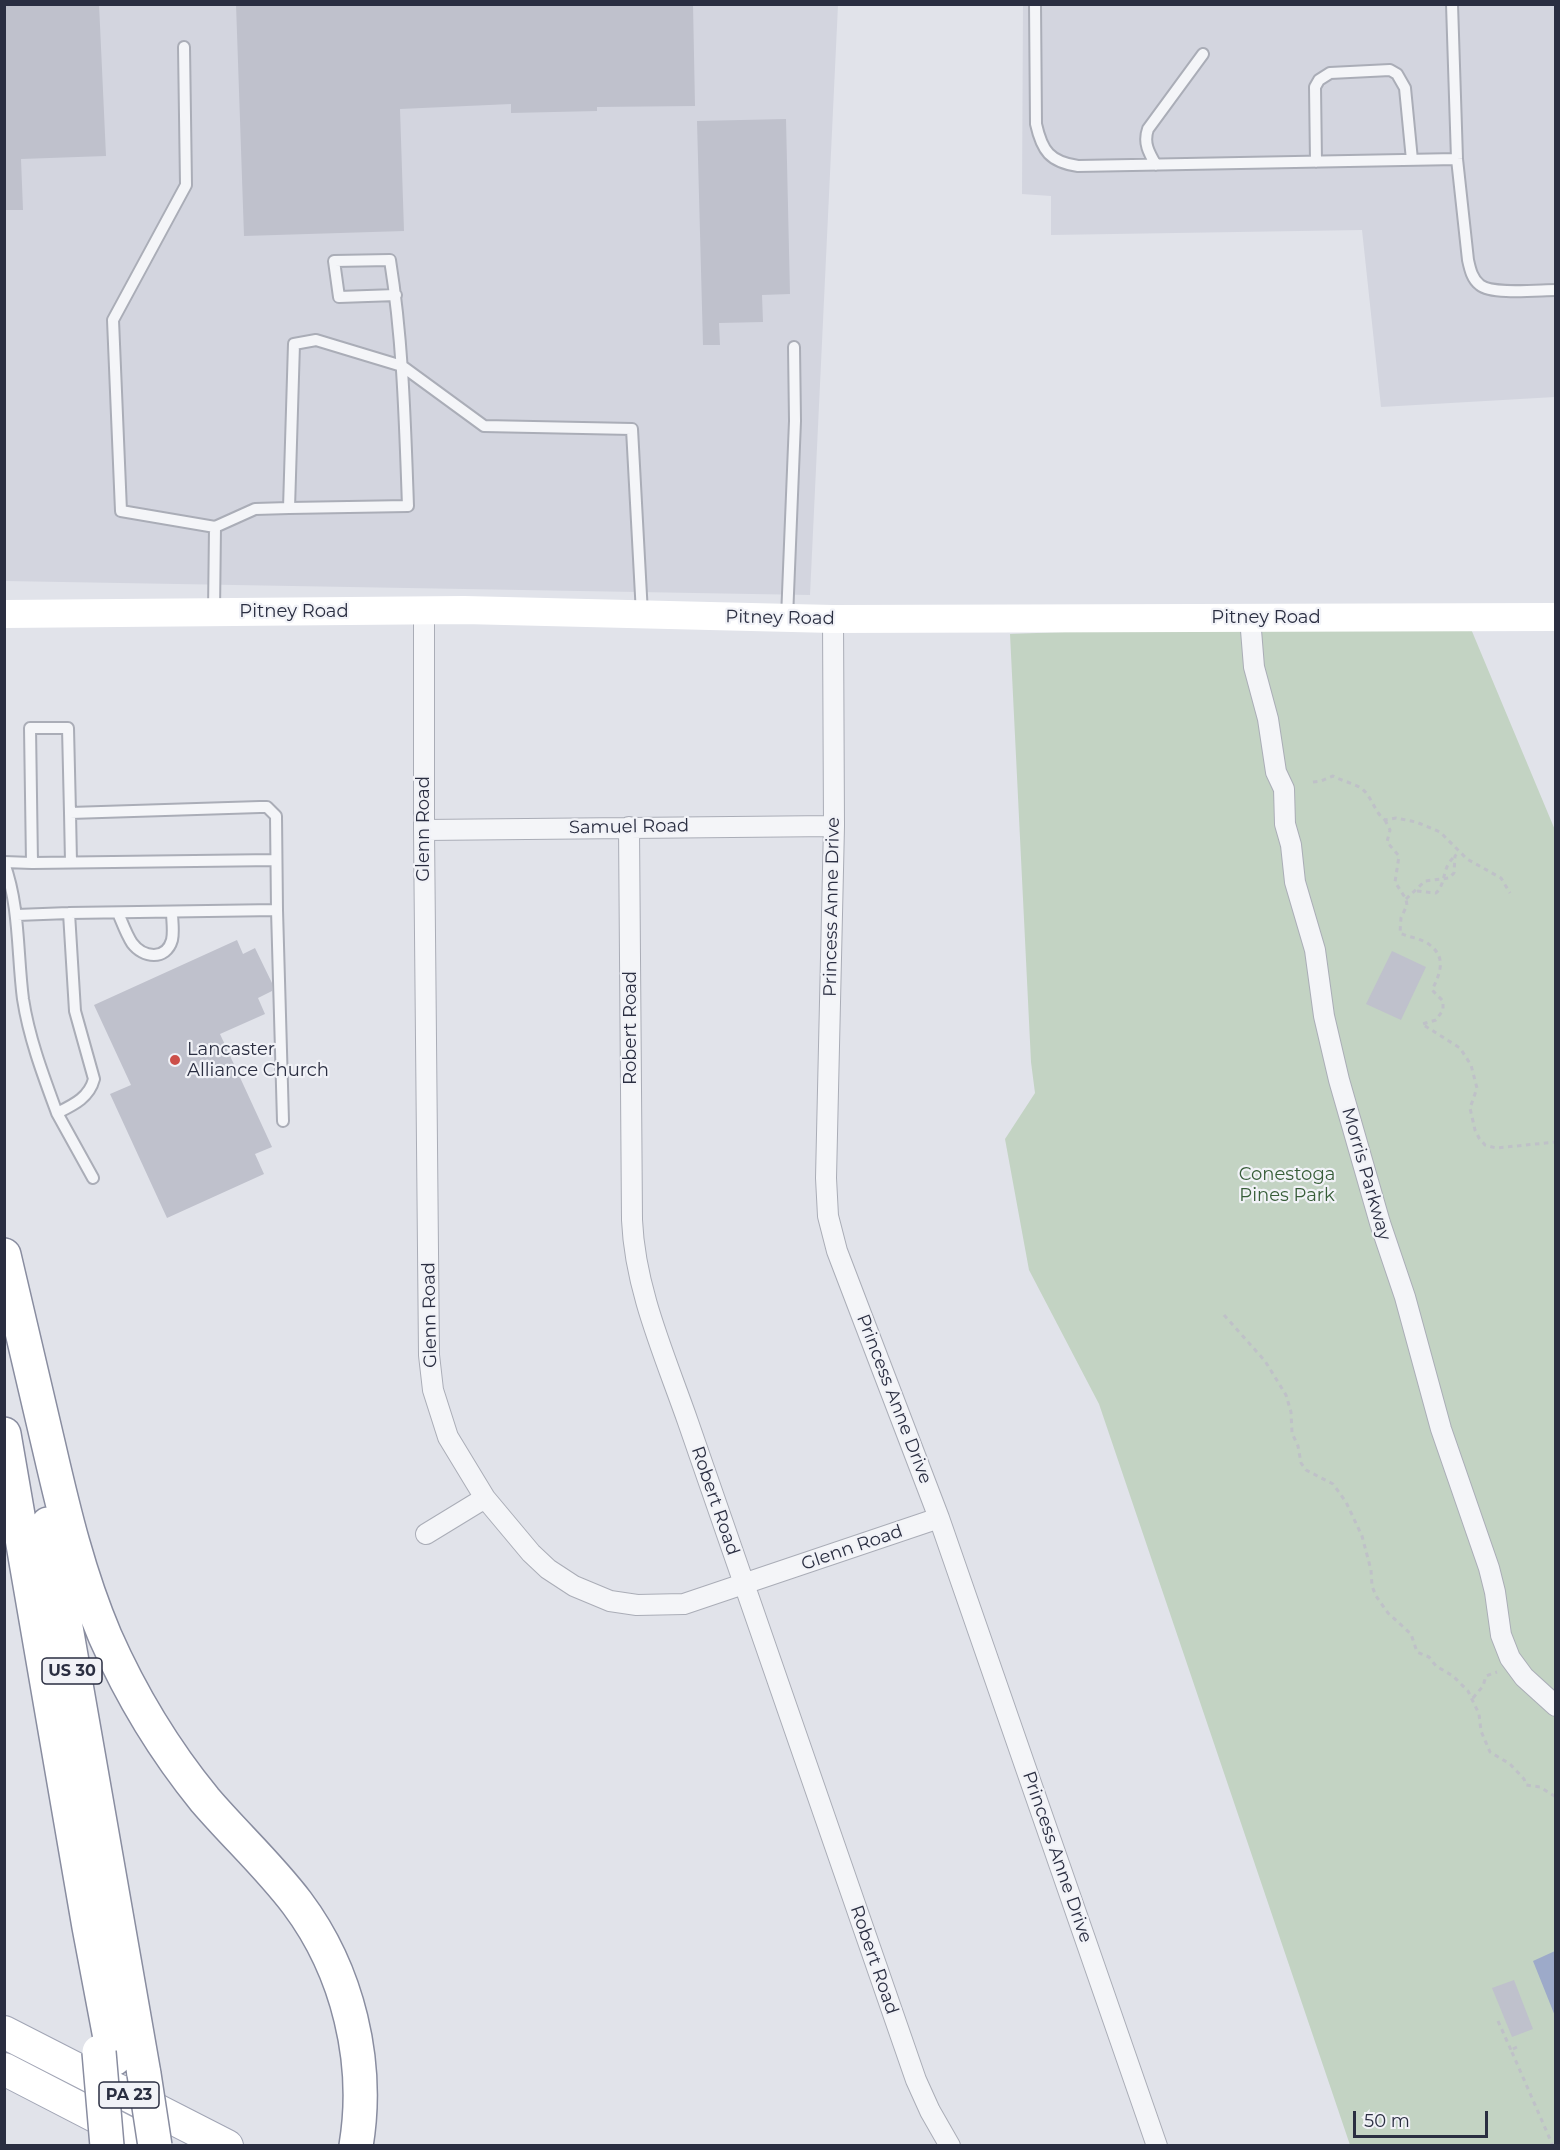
<!DOCTYPE html>
<html>
<head>
<meta charset="utf-8">
<style>
  body { margin:0 }
  #map { position:relative; width:1560px; height:2150px; overflow:hidden; background:#e1e3ea; font-family:Montserrat,sans-serif }
  canvas { display:block }
  .frame { position:absolute; inset:0; border:6px solid #2a2e41; pointer-events:none }
  .scale { position:absolute; left:1353px; top:2111px; width:135px; height:27px; box-sizing:border-box; border:3px solid #2a2e41; border-top:0; padding-left:8px; font-size:18px; line-height:21px; white-space:nowrap; color:#2a2e41; -webkit-text-stroke:4px #f1f2f7; paint-order:stroke }
</style>
</head>
<body>
<div id="map">
<canvas width="1560" height="2150"></canvas>
<div class="frame"></div>
<div class="scale">50 m</div>
</div>
<script>
const c = document.querySelector('canvas').getContext('2d');
c.lineJoin = 'round';
function fill(path, color) { c.fillStyle = color; c.fill(path, 'evenodd'); }
function stroke(path, color, width, dash) { c.strokeStyle = color; c.lineWidth = width; c.lineCap = dash ? 'butt' : 'round'; c.setLineDash(dash || []); c.stroke(path); }
function drawText(font, color, halo, rows, align = 'center') {
  c.font = font + ' Montserrat,sans-serif'; c.lineWidth = 4.5; c.setLineDash([]); c.textBaseline = 'middle'; c.strokeStyle = halo; c.fillStyle = color; for (const [text, x, y, turn = 0] of rows) {
    c.save(); c.translate(x, y); c.rotate((+turn || 0) * Math.PI / 180); c.textAlign = isNaN(turn) ? turn : align; if (halo) c.strokeText(text, 0, 0); c.fillText(text, 0, 0); c.restore();
  }
}
fill(new Path2D(`
  M5,5H838L810,595L5,581Z
  M1023,5H1555V397L1381,407L1362,230L1051,235V196L1022,194Z`), '#d3d5df');
fill(new Path2D(`
  M1466,617L1555,830V2145H1350L1099,1404L1029,1270L1005,1139L1035,1093L1031,1062L1010,634Z`), '#c3d3c3');
fill(new Path2D(`
  M1555,1951V2016L1533,1961Z`), '#9daac9');
fill(new Path2D(`
  M4,4H99L106,156L21,159L23,210H4Z
  M236,4H693L695,106L597,107V111L511,113V104L400,109L404,231L244,236Z
  M786,119L790,294L762,295L763,322L719,323L720,345H703L697,121Z
  M237,940L243,954L255,948L272,983V991L258,998L265,1014L220,1034L272,1147L255,1154L264,1174L167,1218L110,1094L131,1085L94,1005Z
  M1392,951L1426,967L1401,1020L1366,1004Z
  M1514,1980L1533,2029L1512,2037L1492,1988Z`), '#bfc1cc');
const lane = new Path2D(`
  M1035,4L1036,124C1042,151 1050,162 1078,166L1457,159
  M1452,4L1457,159L1468,260C1470,269 1472,279 1480,285C1492,295 1539,290 1556,290
  M184,47L186,185L113,320L121,511L215,527L255,509L289,508L294,344L316,340L402,366L484,426L632,429L642,614
  M1316,162L1315,87L1319,80L1330,73L1390,70L1397,74L1405,88L1412,160
  M1156,165C1149,153 1143,143 1148,129L1203,54
  M289,508L408,506C405,423 403,341 390,260L334,261L339,297L396,295
  M214,612L215,527
  M787,618L795,421L794,347
  M70,813L71,862
  M4,862L32,863
  M4,863C20,907 17,953 23,999C29,1038 43,1075 57,1113C73,1105 89,1098 94,1079L75,1011L69,913L277,910L276,816L267,807H260L70,813L68,728H30L32,863L276,860
  M277,910L283,1121
  M118,913C122,922 126,934 132,943C143,958 166,961 172,940C174,931 172,921 172,912
  M17,915L69,913
  M57,1113L93,1178`);
const street = new Path2D(`
  M424,611V830L429,1355L433,1390L448,1437L485,1498L531,1553L548,1569L574,1586L610,1601L637,1605L684,1604L939,1518
  M1250,618L1254,667L1268,719L1276,772L1284,789L1285,824L1291,845L1295,882L1315,950L1324,1016L1339,1080L1380,1223L1405,1297L1441,1429L1489,1568L1495,1592L1501,1635L1510,1658L1524,1677L1556,1706
  M833,619L834,826L826,1178L828,1216L837,1251L939,1518L1157,2146
  M629,827L632,1220C635,1290 665,1356 688,1422L916,2080L930,2111L950,2146
  M424,830L834,826
  M426,1534L485,1498`);
const primary = new Path2D(`
  M4,2032L227,2146
  M4,2069L153,2146`);
const highway = new Path2D(`
  M4,1255C19,1319 34,1383 49,1447C64,1512 79,1575 105,1636C131,1695 165,1751 205,1800C235,1835 269,1866 297,1903C348,1971 370,2062 356,2146
  M4,1434L89,1927L114,2059
  M48,1524L144,2074`);
stroke(lane, '#aaadb7', 14);
stroke(street, '#aaadb7', 22);
stroke(primary, '#a1a5b5', 34);
stroke(highway, '#898da0', 36);
stroke(new Path2D(`
  M1313,782L1321,781L1333,776C1342,781 1353,783 1361,788C1372,796 1374,812 1385,820L1396,818L1416,822L1440,832L1467,859L1501,878L1510,893
  M1385,820L1390,830L1387,842L1399,856L1395,882L1406,899L1407,905L1401,918L1400,933C1408,937 1419,938 1427,943C1447,956 1441,972 1432,990L1443,1001V1010L1436,1020L1422,1024L1460,1048L1471,1065L1477,1088L1470,1108L1475,1130L1479,1138L1485,1145L1496,1148L1556,1142
  M1417,891L1436,893C1446,884 1442,868 1453,858
  M1406,899L1425,881L1449,878L1454,873L1455,856L1459,852
  M1224,1315L1265,1361L1286,1395L1291,1412L1292,1433L1298,1446L1301,1463L1306,1470L1333,1484L1346,1502L1362,1536L1371,1570L1372,1586L1376,1596L1388,1613L1411,1634L1417,1652L1429,1657L1436,1666L1453,1676L1468,1691L1479,1714L1481,1731L1490,1752L1510,1764L1524,1779L1526,1785L1540,1787L1556,1797
  M1473,1698L1483,1686L1486,1676L1497,1672
  M1498,2021L1511,2050
  M1517,2047L1511,2050L1553,2146`), '#bfc1c8', 3, [4.5, 4.5]);
stroke(lane, '#f4f5f8', 10);
stroke(street, '#f4f5f8', 20);
stroke(new Path2D(`
  M4,614L464,610L833,619L1556,617`), '#fff', 28);
stroke(primary, '#fff', 32);
stroke(highway, '#fff', 33);
const highwayBridge = new Path2D(`
  M99,2052L107,2146
  M144,2074L155,2146`);
stroke(highwayBridge, '#898da0', 36, []);
stroke(highwayBridge, '#fff', 33);
for (const [x, y, r, color] of [
  [175,1060,6,"#cc4f49"]
]) { const dot = new Path2D(); dot.arc(x, y, r, 0, 2 * Math.PI); c.fillStyle = color; c.fill(dot); stroke(dot, '#f1f2f7', 2); }
for (const [x, y, w] of [
  [72,1671,60],
  [129,2095,60]
]) { const box = new Path2D(); box.roundRect(x - w / 2, y - 13, w, 26, 4.5); c.fillStyle = '#f1f2f7'; c.fill(box); stroke(box, '#2a2e41', 1.5); }
drawText('bold 16px', '#2a2e41', null, [
  ["US 30",72,1671],
  ["PA 23",129,2095]
]);
drawText('18px', '#2a2e41', '#f1f2f7', [
  ["Pitney Road",294,612],
  ["Pitney Road",780,618,1],
  ["Pitney Road",1266,618],
  ["Samuel Road",629,827,-1],
  ["Glenn Road",424,829,-90],
  ["Princess Anne Drive",832,907,-89],
  ["Robert Road",631,1028,-90],
  ["Morris Parkway",1366,1174,74],
  ["Glenn Road",430,1315,-91],
  ["Princess Anne Drive",894,1399,69],
  ["Robert Road",715,1501,71],
  ["Glenn Road",852,1548,-19],
  ["Princess Anne Drive",1057,1857,71],
  ["Robert Road",874,1960,71]
]);
drawText('18px', '#2a2e41', '#f1f2f7', [
  ["Lancaster",187,1050],
  ["Alliance Church",187,1071]
], 'left');
drawText('18px', '#375d38', '#f1f2f7', [
  ["Conestoga",1287,1175],
  ["Pines Park",1287,1196]
]);
</script>
</body>
</html>
